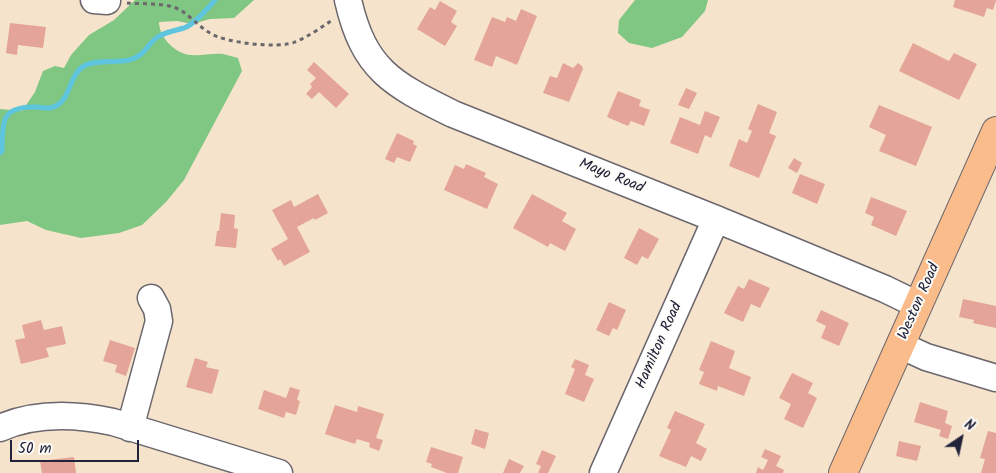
<!DOCTYPE html>
<html>
<head>
<meta charset="utf-8">
<style>
  body { margin:0 }
  #map { position:relative; width:996px; height:473px; overflow:hidden; background:#f5e4cb; font-family:Kalam,sans-serif }
  canvas { display:block }
  .north { position:absolute; left:936px; top:413px; width:50px; height:50px; -webkit-text-stroke:4px #fdfcf7; paint-order:stroke; rotate:34deg; font-size:14px; font-weight:700; line-height:20px; text-align:center; color:#22223b }
  .north::after { content:''; display:block; margin:auto; width:18px; height:22px; background:#22223b; clip-path:polygon(50% 0,100% 100%,50% 72%,0 100%) }
  .scale { position:absolute; left:10px; top:440px; width:129px; height:22px; box-sizing:border-box; border:2px solid #22223b; border-top:0; padding-left:6px; font-size:15px; line-height:18px; white-space:nowrap; color:#22223b; -webkit-text-stroke:4px #fdfcf7; paint-order:stroke }
</style>
</head>
<body>
<div id="map">
<canvas width="996" height="473"></canvas>
<div class="north">N</div>
<div class="scale">50 m</div>
</div>
<script>
const c = document.querySelector('canvas').getContext('2d');
c.lineJoin = 'round';
function fill(path, color) { c.fillStyle = color; c.fill(path, 'evenodd'); }
function stroke(path, color, width, dash) { c.strokeStyle = color; c.lineWidth = width; c.lineCap = dash ? 'butt' : 'round'; c.setLineDash(dash || []); c.stroke(path); }
function drawText(font, color, halo, rows, align = 'center') {
  c.font = font + ' Kalam,sans-serif'; c.lineWidth = 4; c.setLineDash([]); c.textBaseline = 'middle'; c.strokeStyle = halo; c.fillStyle = color; for (const [text, x, y, turn = 0] of rows) {
    c.save(); c.translate(x, y); c.rotate((+turn || 0) * Math.PI / 180); c.textAlign = isNaN(turn) ? turn : align; if (halo) c.strokeText(text, 0, 0); c.fillText(text, 0, 0); c.restore();
  }
}
fill(new Path2D(`
  M135,0H254L234,18L210,19L192,24L177,21L159,22C159,37 175,54 191,55C202,56 212,53 223,54C228,55 233,57 238,58L242,71L184,180L166,202L142,225L119,233L81,238L46,230L27,221L0,225V109L22,111L35,92L43,71L55,66L64,68L71,55L89,35L114,20Z
  M635,0H708L705,11L682,37L652,48L629,43L618,33L619,20Z`), '#7fc783');
stroke(new Path2D(`
  M0,153L2,151C3,120 1,106 37,107C43,108 51,109 56,106C71,98 69,75 84,66C95,59 116,63 129,60C143,57 146,47 155,39C163,32 174,31 184,28C195,24 207,9 215,0`), '#5fc4dd', 5);
fill(new Path2D(`
  M955,0H996V1L993,10L987,8L984,17L953,7Z
  M440,1L457,11L451,22L457,26L445,46L417,29L430,7L435,10Z
  M521,9L537,16L517,65L496,56L492,67L474,60L492,17L505,22L507,17L516,21Z
  M10,23L46,27L43,48L18,45L17,55L6,53Z
  M913,43L949,61L954,53L977,64L959,100L899,71Z
  M314,62L349,94L336,108L319,92L312,99L306,94L312,87L310,84L316,78L307,70Z
  M563,63L573,68L578,63L582,66L583,69L569,102L543,93L550,76L557,78Z
  M686,88L697,93L689,109L678,105Z
  M618,91L641,100L639,106L650,110L644,126L631,121L628,126L607,117Z
  M758,104L777,112L769,133L776,136L759,178L729,166L739,139L747,143L752,131L748,129Z
  M879,105L932,127L916,166L879,151L886,135L869,127Z
  M705,111L720,117L711,138L705,135L698,154L670,143L680,117L700,125Z
  M397,133L414,141L413,144L417,146L410,162L397,157L394,163L385,159Z
  M794,158L802,163L797,173L788,168Z
  M466,164L486,173L484,177L498,184L487,209L444,190L455,165L464,169Z
  M800,174L825,184L817,204L792,193Z
  M318,194L328,213L315,220L314,218L297,227L310,252L284,266L280,259L278,261L271,249L288,239L272,210L291,200L294,207Z
  M532,194L567,213L562,221L576,229L565,251L550,243L548,247L513,228Z
  M871,197L907,211L896,236L871,225L874,217L865,213Z
  M221,213L235,215L234,228L238,229L236,248L215,246L217,231H219Z
  M639,228L659,239L648,259L642,256L637,265L624,258Z
  M749,279L770,288L760,308L751,304L743,322L724,313L738,286L744,289Z
  M963,299L996,306V328L973,323L974,320L959,317Z
  M609,302L626,310L617,330L613,328L609,336L596,330Z
  M821,310L849,323L839,346L821,338L826,326L816,321Z
  M41,320L44,330L62,326L66,344L46,348L49,357L21,364L15,340L25,338L22,325Z
  M110,340L135,348L126,376L115,372L117,365L103,361Z
  M711,341L735,351L729,368L751,377L744,396L718,386L717,391L699,384L704,372L699,370Z
  M195,358L208,362L206,367L219,370L212,394L186,387Z
  M575,359L589,365L585,375L594,379L584,402L565,394L575,369L571,367Z
  M792,373L813,383L808,393L817,398L803,428L784,419L791,404L779,398Z
  M290,387L300,390L297,400L300,401L296,415L286,412L284,418L258,409L264,390L286,398Z
  M920,402L948,411L945,423L952,426L948,439L939,436L941,430L914,422Z
  M335,405L357,412L358,406L384,414L376,438L383,440L379,451L369,447L370,443L357,439L355,444L325,434Z
  M675,411L705,424L696,443L707,449L701,461L691,456L686,467L659,456L671,430L667,428Z
  M475,429L489,433L485,449L471,444Z
  M988,431L996,433V473H981L985,459L980,458Z
  M899,441L921,446L917,461L896,456Z
  M431,447L463,457L458,473H447L431,467L432,464L426,462Z
  M765,449L781,456L776,466L784,470L783,473H756L758,467L763,470L768,460L761,457Z
  M542,450L556,456L548,473H538L541,466L536,464Z
  M74,457L76,473H42L40,461Z
  M509,459L524,466L520,473H503Z`), '#e4a497');
const minor = new Path2D(`
  M94,0L107,1
  M348,0C364,70 392,84 453,114L716,219L885,289L918,305
  M900,345L926,357L996,378
  M0,428C36,412 76,414 113,422L279,473
  M130,428L159,321L157,309L151,298
  M603,473L716,219`);
const major = new Path2D(`
  M843,473L996,131`);
stroke(minor, '#6c666d', 29);
stroke(major, '#6c666d', 30);
stroke(new Path2D(`
  M127,3C141,4 160,3 173,7C187,11 197,26 210,33C225,43 279,49 295,42C308,37 320,28 331,21`), '#6c666d', 3, [4, 4]);
stroke(minor, '#fff', 26);
stroke(major, '#fabc8b', 28);
drawText('15px', '#22223b', '#fdfcf7', [
  ["Mayo Road",611,177,22],
  ["Weston Road",920,302,-66],
  ["Hamilton Road",660,346,-66]
]);
</script>
</body>
</html>
